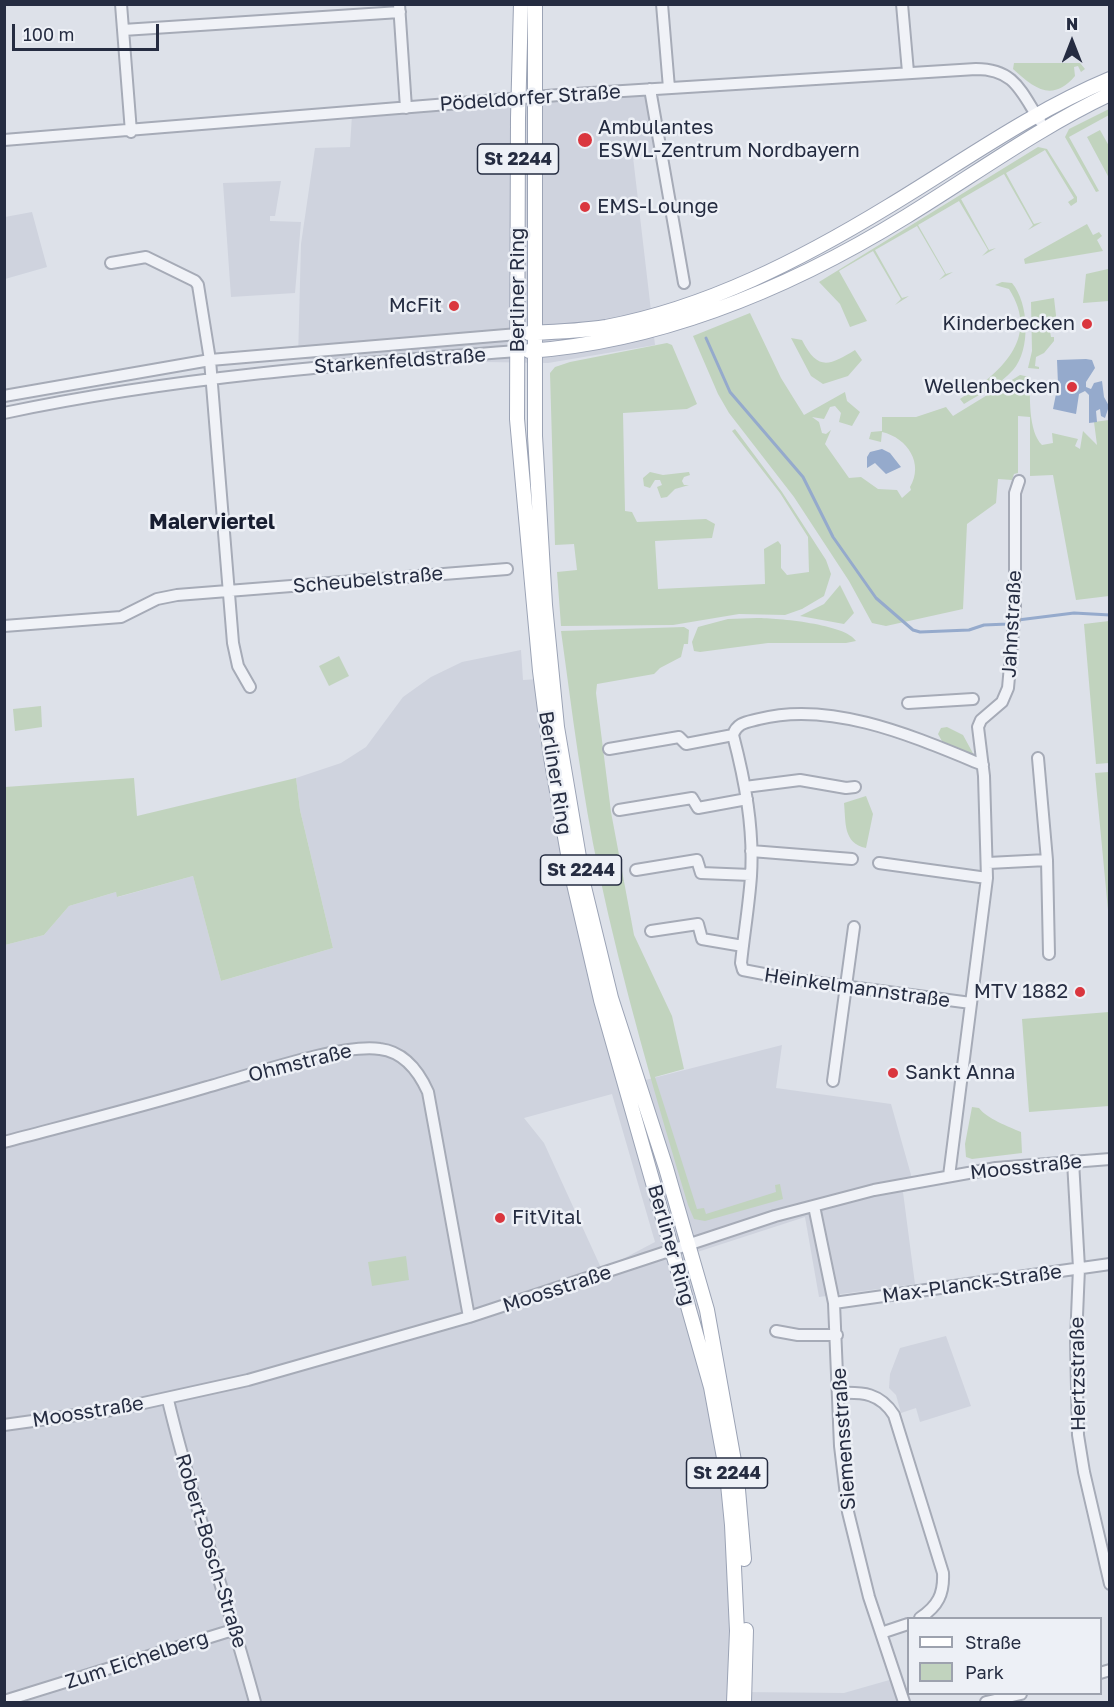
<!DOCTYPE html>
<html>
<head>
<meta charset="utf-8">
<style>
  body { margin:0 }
  #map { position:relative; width:1114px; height:1707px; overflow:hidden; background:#dde1e9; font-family:"Golos Text",sans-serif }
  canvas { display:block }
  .frame { position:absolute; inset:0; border:6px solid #252c41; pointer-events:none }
  .legend { position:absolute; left:907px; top:1617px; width:195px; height:78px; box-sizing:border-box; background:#edf0f6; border:2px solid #9da2ae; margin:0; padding:8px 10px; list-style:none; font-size:18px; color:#252c41 }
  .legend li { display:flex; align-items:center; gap:12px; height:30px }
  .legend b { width:30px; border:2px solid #9da2ae }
  .north { position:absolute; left:1042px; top:12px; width:60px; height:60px; -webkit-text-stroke:4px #edf0f6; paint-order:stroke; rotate:0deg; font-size:16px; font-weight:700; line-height:24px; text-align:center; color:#252c41 }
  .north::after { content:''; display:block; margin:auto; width:21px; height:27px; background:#252c41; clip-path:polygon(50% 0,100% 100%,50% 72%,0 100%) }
  .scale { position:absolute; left:12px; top:24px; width:147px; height:27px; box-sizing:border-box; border:3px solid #252c41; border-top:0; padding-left:8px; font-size:18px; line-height:21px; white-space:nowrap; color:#252c41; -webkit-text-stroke:4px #edf0f6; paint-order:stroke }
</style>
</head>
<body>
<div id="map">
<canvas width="1114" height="1707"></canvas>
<div class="frame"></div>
<ul class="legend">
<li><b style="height:8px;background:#fff"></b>Straße</li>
<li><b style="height:16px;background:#c1d3be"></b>Park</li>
</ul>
<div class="north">N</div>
<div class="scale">100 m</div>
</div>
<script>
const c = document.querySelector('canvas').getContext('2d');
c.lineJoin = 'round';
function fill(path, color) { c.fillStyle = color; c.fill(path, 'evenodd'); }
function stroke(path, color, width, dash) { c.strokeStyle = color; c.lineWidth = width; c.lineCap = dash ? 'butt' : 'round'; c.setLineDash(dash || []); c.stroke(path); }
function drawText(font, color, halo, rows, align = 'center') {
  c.font = font + ' "Golos Text",sans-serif'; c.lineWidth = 5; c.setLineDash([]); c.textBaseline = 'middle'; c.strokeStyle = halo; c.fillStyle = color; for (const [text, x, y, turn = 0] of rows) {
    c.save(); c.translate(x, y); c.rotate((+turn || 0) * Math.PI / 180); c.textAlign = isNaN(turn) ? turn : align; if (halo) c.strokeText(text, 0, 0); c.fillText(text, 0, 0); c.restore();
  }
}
fill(new Path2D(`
  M649,92L658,154L633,157L655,345L548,363L298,359L301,244L315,148L350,147L352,115Z
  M281,181L275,216H270V221L301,222L295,293L231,297L223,183Z
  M32,212L47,267L5,279V217Z
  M521,650L523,680L553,678L589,894L630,1084L782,1045L776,1088L891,1104L915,1189L903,1192L915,1284L819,1297L805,1217L685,1256L719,1399L740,1692L844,1693L893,1679L900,1702H5V945L44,935L69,906L116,892L118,897L193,876L221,981L333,948L300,810L296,778L341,763L366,747L403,697L431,677L462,662ZM612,1094L655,1242L602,1270L544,1143L524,1118Z
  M946,1336L971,1406L920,1422L916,1408L901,1413L896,1395L889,1388L890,1374L900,1348Z`), '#cfd3de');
fill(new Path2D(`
  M1014,63H1080L1085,69L1081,72L1078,66L1074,67L1075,76C1052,103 1034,88 1013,69Z
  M1109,109V115L1069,137L1099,191L1096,192L1065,137L1069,129Z
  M1100,130L1109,146V178L1087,137Z
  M1038,147L1047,149L1077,197V202L1071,206L1068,202L1074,198L1045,150L1006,173L1034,224L1042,222L1028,230L1033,225L1004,174L961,199L989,250L996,248L982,256L988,250L959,201L918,225L946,274L953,272L939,280L945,274L917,226L875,250L902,298L909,296L895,305L901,299L873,251L839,271L867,321L850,327L840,304L819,282Z
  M1087,224L1093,235L1099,232L1102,236L1097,240L1103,251L1025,264L1024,259Z
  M1108,269L1109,301L1083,303L1086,274Z
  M1002,282L1012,283C1029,303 1031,350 1013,370C1000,385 980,394 964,404L960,399C1000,373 1041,339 1009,289L995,285Z
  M1054,298L1057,324L1049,325L1051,337H1054V341L1044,353L1036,357L1035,366L1039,367V369L1028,368L1032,351L1031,302Z
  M750,313L781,378L804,415L845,392L847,401L860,412L852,426L839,422L841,413L835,406L830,407L824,419L812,417L819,422L822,433L826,434L831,430L825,444L849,478L861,477L878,489L897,490L902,498L911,490L910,487C924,464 908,438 882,432L881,442L869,439L871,432L882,431V417H916L946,407L953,416L1020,375L1030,377C1030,396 1028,431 1042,445L1053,443L1052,433L1078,439L1075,446L1080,449L1083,431L1097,445L1094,422L1109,420V596L1076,600L1053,475L1030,476V417L1018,416V473L1014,474L1012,480L998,479L996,503L967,524L963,609L886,626L872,623L849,581L794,497L729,413L718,394L693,336Z
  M791,338L802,340C818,372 830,365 855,350L862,360L848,376L823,384L811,376Z
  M667,343L672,345L697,404L687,409L623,413L625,511L632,512L637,522L706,519L715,524L712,538L655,541L658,589L765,584L764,549L778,541L781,545V568L787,575L809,572L808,537L780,493L732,431L735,429L782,492L826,560L831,574L824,596L802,609L785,615L739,614L673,625L561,626L557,572L577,570L574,544L555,545L550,373L555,367L570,362Z
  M650,472L663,475L689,472L690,475L684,477L682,481L684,485H689L675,489L667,497L661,498L657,487L662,485L660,480H655L650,488L644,486L643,478Z
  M840,585L854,613L844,624L800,616L824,604Z
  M757,618C777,618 846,624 856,641L846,643H768L700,652L694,651L692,642L698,627L728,619Z
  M1109,621V763L1096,764L1084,624Z
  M684,627L689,630L688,644H684L681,657L660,668L654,674L597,684L596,693L611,812L634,935L672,1016L684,1069L655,1077L697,1209L704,1208L706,1214L776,1192L775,1185L780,1184L783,1199L705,1221L694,1219L688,1205C655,1095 623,985 599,873C582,793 572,711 561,631Z
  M339,656L349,676L329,686L319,666Z
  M41,706L42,727L15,731L13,709Z
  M947,727L963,735L975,757L943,743L938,734L941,728Z
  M1109,772L1110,910H1108L1095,773Z
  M134,778L137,816L296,778L300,810L333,948L221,981L193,876L117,897L116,892L69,906L44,935L5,945V787Z
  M866,796L873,814L866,848C843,843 846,823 844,803Z
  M1109,1012V1106L1029,1112L1022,1019Z
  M972,1107L979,1108C986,1118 1009,1127 1021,1132L1022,1153L972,1159L966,1157L965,1144Z
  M406,1256L409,1280L372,1286L368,1262Z`), '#c1d3be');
fill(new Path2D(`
  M1086,359L1092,360L1095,368L1086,382V387L1091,389L1094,383L1102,381L1104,397L1109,406L1105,418L1101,416L1100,409L1096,411L1097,422L1089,423V395L1085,391L1079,394L1076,414L1053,409L1058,384L1057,360Z
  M882,449L890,453L901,467L886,474L875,463L867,468V457L870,452Z`), '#95aacc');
stroke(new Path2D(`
  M706,338L730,392L803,477L833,537L876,598L913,630L920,632L969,630L984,625L1008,624L1010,621
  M1018,620L1074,613L1110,615`), '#95aacc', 3);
const minor = new Path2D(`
  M121,4L131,132
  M399,4L406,108
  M662,4L669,88
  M902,4L908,72
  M123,30L400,12
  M650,89L684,283
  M4,140L559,95L976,69C1015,69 1021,92 1040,121
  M111,263L146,257L195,281L198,285L210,360L233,643L238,666L250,687
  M4,396L210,360L518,334
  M4,413C174,377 345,364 518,351
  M4,626L121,617L157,599L177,595L507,569
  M908,703L973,699
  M733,735C745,781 754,828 751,876C749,905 744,934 741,963L743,970L790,979L971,1003
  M733,735C737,722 748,722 759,719C833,700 917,738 983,765
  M609,749L679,737L686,744L733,735
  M1038,758L1047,860L1049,954
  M745,787L800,780L846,788L855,787
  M619,810L692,798L698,808L747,799
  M751,851L852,859
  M879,863L987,878
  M988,863L1047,860
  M636,870L697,860L701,873L751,875
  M651,931L698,924L702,939L743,946
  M833,1081L854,927
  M4,1142C72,1124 140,1107 207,1087C248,1076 341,1043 380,1049C405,1052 419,1072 428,1092L469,1317
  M1073,1161L1079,1268L1076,1340L1078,1435L1084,1472L1110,1584
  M949,1176L987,878L984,776L978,727L981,720L1002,702L1008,688L1015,609V493L1019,481
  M814,1206L834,1303L840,1446L848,1512L869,1597L904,1702
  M834,1303L1110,1264
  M776,1331L798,1335H837
  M839,1393C863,1392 880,1393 894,1415L943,1573C944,1594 938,1606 920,1618
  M168,1400C192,1502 228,1601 255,1702
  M4,1425L112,1410L248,1380L469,1317L775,1216L874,1190L996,1168L1110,1159
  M881,1633L908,1624
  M1100,1673L1110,1670
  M4,1701L236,1629
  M986,1702L1021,1694`);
const major = new Path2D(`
  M521,4L518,118L517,419L540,671L551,757L571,871L601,1000L711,1387L727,1474L732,1525L737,1631L734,1702
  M535,4V436L545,605L557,727L584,887L611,998L666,1168L707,1310L737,1478L744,1559
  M529,333C554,332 581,331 606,327C707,308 802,259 889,206C962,162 1031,112 1110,79
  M529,351C664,341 792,287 907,216C974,175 1038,128 1110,94
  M744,1702L746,1630`);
stroke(minor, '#a6abb7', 14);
stroke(major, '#9ba3b5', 16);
stroke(minor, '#f0f2f7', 10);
stroke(major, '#fff', 14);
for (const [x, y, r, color] of [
  [585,140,8,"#da363e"],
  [585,207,6,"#da363e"],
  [454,306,6,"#da363e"],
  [1087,324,6,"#da363e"],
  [1072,387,6,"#da363e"],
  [1080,992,6,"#da363e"],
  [893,1073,6,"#da363e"],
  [500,1218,6,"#da363e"]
]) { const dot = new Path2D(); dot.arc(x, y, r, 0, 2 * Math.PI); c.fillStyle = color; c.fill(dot); stroke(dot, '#edf0f6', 2); }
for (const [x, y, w] of [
  [518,159,81],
  [581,870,81],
  [727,1473,81]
]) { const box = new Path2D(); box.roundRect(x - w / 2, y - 15, w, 30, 4.5); c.fillStyle = '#edf0f6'; c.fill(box); stroke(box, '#252c41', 1.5); }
drawText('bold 18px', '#252c41', null, [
  ["St 2244",518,159],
  ["St 2244",581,870],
  ["St 2244",727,1473]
]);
drawText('20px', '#252c41', '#edf0f6', [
  ["Pödeldorfer Straße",530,98,-4],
  ["Berliner Ring",518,290,-90],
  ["Starkenfeldstraße",400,361,-4],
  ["Scheubelstraße",368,580,-5],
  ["Jahnstraße",1012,624,-87],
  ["Berliner Ring",555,773,81],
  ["Heinkelmannstraße",857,988,8],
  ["Ohmstraße",300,1063,-14],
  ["Moosstraße",1026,1167,-6],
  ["Berliner Ring",671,1245,74],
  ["Max-Planck-Straße",972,1284,-8],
  ["Moosstraße",557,1289,-18],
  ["Hertzstraße",1078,1374,-91],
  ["Moosstraße",88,1412,-9],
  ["Siemensstraße",844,1439,-94],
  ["Robert-Bosch-Straße",211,1551,73],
  ["Zum Eichelberg",137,1660,-18]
]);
drawText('20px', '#252c41', '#edf0f6', [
  ["Ambulantes",598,128],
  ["ESWL-Zentrum Nordbayern",598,151],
  ["EMS-Lounge",597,207],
  ["McFit",442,306,"right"],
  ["Kinderbecken",1075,324,"right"],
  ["Wellenbecken",1060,387,"right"],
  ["MTV 1882",1068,992,"right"],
  ["Sankt Anna",905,1073],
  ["FitVital",512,1218]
], 'left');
drawText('bold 21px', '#181e31', '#edf0f6', [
  ["Malerviertel",212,522]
]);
</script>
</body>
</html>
